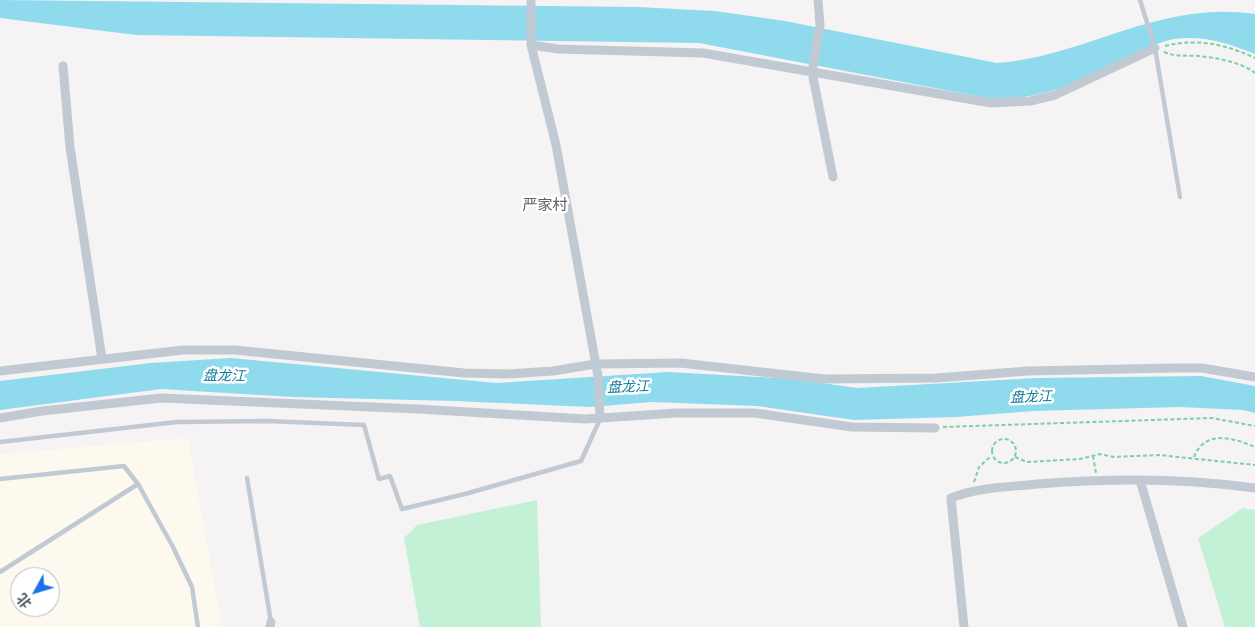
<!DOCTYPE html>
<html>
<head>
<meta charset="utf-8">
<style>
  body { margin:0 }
  #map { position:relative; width:1255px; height:627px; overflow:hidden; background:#f5f3f3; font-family:"Titillium Web","Noto Sans SC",sans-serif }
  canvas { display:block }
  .north { position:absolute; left:10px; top:567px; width:50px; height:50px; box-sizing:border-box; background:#fff; border:1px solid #b7bbc0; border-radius:50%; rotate:231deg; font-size:14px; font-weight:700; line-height:20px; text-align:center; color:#4a5661 }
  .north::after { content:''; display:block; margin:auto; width:18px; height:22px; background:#1a73e8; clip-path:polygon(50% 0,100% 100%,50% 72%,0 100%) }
</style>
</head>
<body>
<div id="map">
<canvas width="1255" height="627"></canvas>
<div class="north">北</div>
</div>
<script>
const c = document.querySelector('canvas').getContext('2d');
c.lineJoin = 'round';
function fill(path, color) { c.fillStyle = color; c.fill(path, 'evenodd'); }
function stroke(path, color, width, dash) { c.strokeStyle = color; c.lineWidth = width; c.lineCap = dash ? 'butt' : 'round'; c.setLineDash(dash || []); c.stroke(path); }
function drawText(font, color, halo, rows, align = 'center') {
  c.font = font + ' "Titillium Web","Noto Sans SC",sans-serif'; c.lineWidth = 5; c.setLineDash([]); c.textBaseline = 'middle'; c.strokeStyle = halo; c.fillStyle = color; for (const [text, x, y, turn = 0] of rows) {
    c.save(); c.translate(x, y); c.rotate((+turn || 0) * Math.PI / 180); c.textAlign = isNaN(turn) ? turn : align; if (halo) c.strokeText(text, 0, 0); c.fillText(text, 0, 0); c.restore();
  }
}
fill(new Path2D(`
  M188,438L222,627H0V454ZM20,577H50V607H20Z`), '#fdf9ef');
fill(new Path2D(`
  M537,500L541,627H420L404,538L417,525Z
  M1243,508L1255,510V627H1225L1198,538Z`), '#c3f1d5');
fill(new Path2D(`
  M0,0L638,7L715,11L785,21L997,63C1089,56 1157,0 1255,14V54C1228,43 1204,35 1174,39C1157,42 1140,52 1125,59C1077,82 1047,99 992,99L699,43L136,35L0,18Z
  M231,358L496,383L668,372L794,379L857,388L1037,378L1201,376L1255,386V413L1243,410L1180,407L1033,411L956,417L854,420L757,406L652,402L590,407L455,401L292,397L161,389L0,410V381L151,363Z`), '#90daee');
stroke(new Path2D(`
  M1165,46C1197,38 1225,44 1255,58
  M1164,52C1175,57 1187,55 1199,56C1217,58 1241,62 1255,73
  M943,427L1212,418L1255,426
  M992 451a12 12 0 1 1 24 0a12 12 0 1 1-24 0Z
  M1093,456L1096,473
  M1015,457L1027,462L1080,459L1100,454L1114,457L1159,455L1255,465
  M1194,457C1205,429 1234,438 1255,447
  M974,482L979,467L991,456`), '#7ad0a6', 2, [4, 2.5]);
stroke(new Path2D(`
  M1140,0L1155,48L1180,197
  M0,442L177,422L267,421L364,425L379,479L390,476L402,509L465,494L581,461L600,419
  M247,478L271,622
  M0,479L124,466L138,484L173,547L192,587L198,627
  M0,572L138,484`), '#c1cad2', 4.5);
stroke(new Path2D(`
  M531,0V45L556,145L598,376L600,418
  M818,0L820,25L812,72L833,177
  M531,45L558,49L703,53L991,103L1030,101L1055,95L1155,48
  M63,66L70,147L102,359
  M0,371L183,350H235L464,373L508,374L553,371L595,364L681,363L824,379L936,378L1028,371L1174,368H1202L1255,377
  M0,418L42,411L161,398L418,409L585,419L676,413H755L852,427L935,428
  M1140,480L1183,627
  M270,627L271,622
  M964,627L951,498C979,487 1008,487 1038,484C1110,478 1183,478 1255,488`), '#c1cad2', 9);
drawText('italic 14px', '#0c7c9b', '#fff', [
  ["盘龙江",224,377,1],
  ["盘龙江",628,388,-2],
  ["盘龙江",1031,398,-2]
]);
drawText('15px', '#5f6368', '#fff', [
  ["严家村",545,206]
]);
</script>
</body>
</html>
